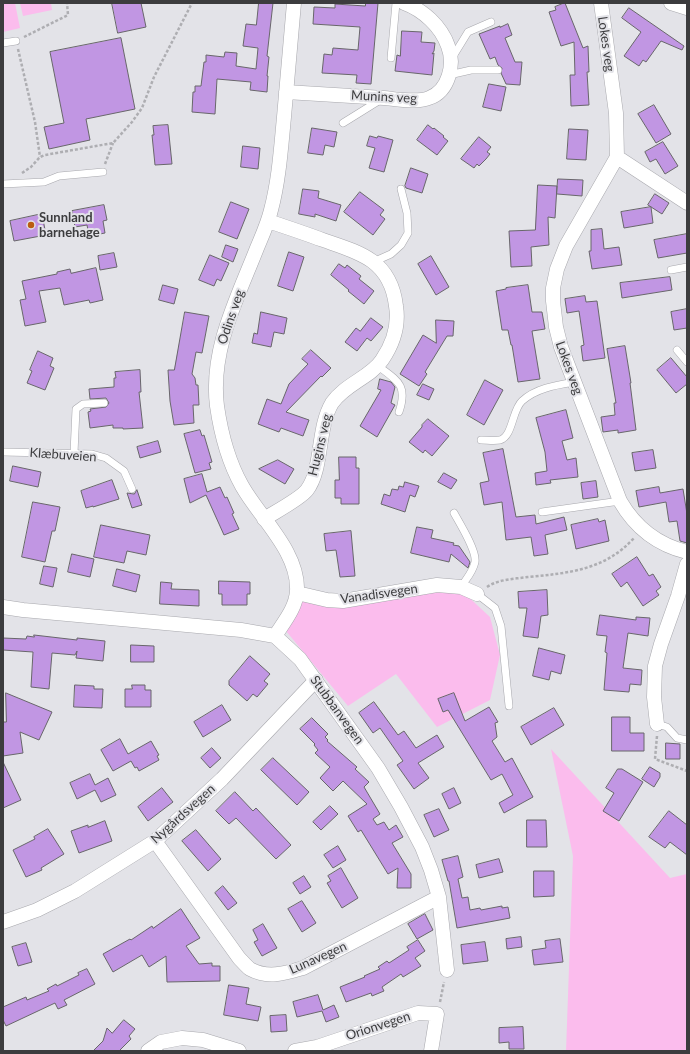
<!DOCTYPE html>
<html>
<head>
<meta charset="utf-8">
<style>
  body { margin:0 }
  #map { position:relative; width:690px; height:1054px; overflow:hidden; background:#e3e3e8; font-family:Lato,sans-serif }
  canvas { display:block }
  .frame { position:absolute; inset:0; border:4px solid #3c3c3e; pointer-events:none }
</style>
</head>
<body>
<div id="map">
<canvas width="690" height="1054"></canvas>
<div class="frame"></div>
</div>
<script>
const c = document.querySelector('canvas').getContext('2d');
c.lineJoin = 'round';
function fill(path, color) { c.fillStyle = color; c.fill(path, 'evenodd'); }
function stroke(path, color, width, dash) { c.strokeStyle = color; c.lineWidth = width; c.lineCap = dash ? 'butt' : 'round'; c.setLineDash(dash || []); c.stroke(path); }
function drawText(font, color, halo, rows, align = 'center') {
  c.font = font + ' Lato,sans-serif'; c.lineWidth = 4; c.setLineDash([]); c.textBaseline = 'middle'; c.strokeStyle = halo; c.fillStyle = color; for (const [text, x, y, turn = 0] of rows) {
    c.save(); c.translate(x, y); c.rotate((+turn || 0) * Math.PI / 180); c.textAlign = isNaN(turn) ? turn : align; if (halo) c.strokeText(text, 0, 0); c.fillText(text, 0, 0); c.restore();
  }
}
fill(new Path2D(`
  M3,3H15L20,28L3,32Z
  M20,3H51L52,10L23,16Z
  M430,587L462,591L490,617L500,655L490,700L437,727L396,674L348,706L286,631L304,596L347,602Z
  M551,749L670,878L687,874V1051H566L573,856Z`), '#fbbced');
const building = new Path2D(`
  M112,3H141L146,27L118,33Z
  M259,3H273L267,56L269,57L267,76H268L267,92L250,90L251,82L217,79L215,114L192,112L193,92H195V86H201L204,62H206V55L224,57L225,52L237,53L236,66L256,69L258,48L243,46L246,24L256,25Z
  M366,3H378L371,84L356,83L357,75L322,73L324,54L332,55L333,48L358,50L360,27L313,24L314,7L335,8V4L365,6Z
  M565,3L583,48L588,46L589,72H587L589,105L571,106L570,75H575L574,42L561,46L549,12L556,10L555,7Z
  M629,8L684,46L682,50L661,41L646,62L643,60L639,66L624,56L641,32L622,18Z
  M508,24L512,35L505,38L515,62H522L520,85L506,84L501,73L502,68L498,65L495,57L490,59L479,34L500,26V27Z
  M402,31L422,32L421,42L435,43L434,51L432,54L434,53L432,75L395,71L397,55L400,56Z
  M121,38L135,109L86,119L90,140L49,149L44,127L64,123L50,52Z
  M489,84L506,87L501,111L483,107Z
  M654,105L671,134L656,143L638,114Z
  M168,125L172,164L155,165L152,135H154L153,126Z
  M428,125L433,129L434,128L444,136L443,137L448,141L437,155L417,140Z
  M312,128L337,132L334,147L325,145L323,155L308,153Z
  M569,129L588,130L586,160L567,159Z
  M370,136L377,138L378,136L393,140L384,172L369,168L375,148L367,146Z
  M479,137L491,147L487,152L490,154L486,159L479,166L477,164L474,168L461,159Z
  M663,142L678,166L665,174L656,159L650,162L645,152Z
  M243,146L260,148L258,169L241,167Z
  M411,168L428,174L422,193L406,188L405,186Z
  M558,179L583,180L582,196L557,194Z
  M538,185L557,186L555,218L548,217L549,245L531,247L532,266L511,267L509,231L535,230Z
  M303,189L319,191L318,198L341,205L336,221L315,214V217L299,214Z
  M360,192L384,210L380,215L385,219L373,235L344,212Z
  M655,194L669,203L662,214L648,205Z
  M231,202L249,209L237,239L219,232Z
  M104,205L107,220L103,221L105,233L89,236L87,225L75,227L72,211Z
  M651,207L653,223L624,228L621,212Z
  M42,214L46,235L14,241L10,221Z
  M602,229L604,249L619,247L622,265L592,269L589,251H591V230Z
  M687,234V253L658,258L654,240Z
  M226,245L238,249L233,262L222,257Z
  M289,252L304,257L293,291L278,286Z
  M114,253L117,267L100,270L98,256Z
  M210,255L229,263L221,281L217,279L214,286L199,280Z
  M431,256L449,287L436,295L418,264Z
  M339,264L345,268L347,265L361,276L359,279L374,291L364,304L348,291L349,290L331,275Z
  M96,268L103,300L90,303L89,300L64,305L60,288L39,291L46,322L25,326L20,300L26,299L22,281L57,274V272L70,269L71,273Z
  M670,277L672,290L622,298L620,283Z
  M163,285L178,289L174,304L159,300Z
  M528,285L532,312H542L545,329L532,331L540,379L518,382L512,345H511L508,330H502L496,291L506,289V288Z
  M585,296L586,302L597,301L605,358L583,361L581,346L584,345L579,311L567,313L565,299Z
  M687,309V328L674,330L671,312Z
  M185,312L209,316L202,353L196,352L192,374L195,378L196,385H198L199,405H193L194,423L174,425L170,401L168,370H174Z
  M261,312L287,318L284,334L274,332L271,347L252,343L254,333L257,334Z
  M371,318L383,327L371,341L367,338L357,351L345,342L356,328L360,331Z
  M436,320L454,321L453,336H447L425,372L427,374L419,386L400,374L423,335L436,343Z
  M625,346L631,383H630L636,430L618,433V430L603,432L601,417L615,415L614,403H616L607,349Z
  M311,350L331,368L322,377L321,376L286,412L309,420L303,436L281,428L279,432L258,424L267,399L281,404L289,384L308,364L302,359Z
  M38,351L53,358L50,366L54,368L45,390L27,383L32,371L30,370Z
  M671,358L687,377V384L676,393L657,370Z
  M140,370L141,392H139L143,428L123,429V428H113V425L90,428L88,412L91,411L90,409L106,407L109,403L106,398L90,399L89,389L114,387V378H116L115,372Z
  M380,379L391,382L395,387L391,403L395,405L377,437L360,426L381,390L378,389Z
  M485,380L503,390L484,425L467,415Z
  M423,384L434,389L429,400L417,395Z
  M566,410L573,438L562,441L567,460L576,458L578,477L550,480L551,483L536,485L535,473L547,471L545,452L536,418Z
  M428,419L449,436L432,456L425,450L423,453L409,442L422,427V425Z
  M200,430L202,436L204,435L212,462L209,463L211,469L195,473L184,434Z
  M158,441L161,452L140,458L137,447Z
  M503,449L516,517L535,515L536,524L564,517L567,530L545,535L548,554L534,556L531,537L506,540L502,502L484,505L480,483L489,481L483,453Z
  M653,450L656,468L635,471L632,453Z
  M339,457H356V468H359V504H341V498H335V480H339Z
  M278,460L294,469L285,484L259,469Z
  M13,466L41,472L38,487L10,481Z
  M444,473L457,480L451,489L438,482Z
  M202,474L207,492L220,487L225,498L227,497L234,513L232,514L239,529L224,535L206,495L190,503L184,479Z
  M112,480L119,499L93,507V506L86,508L81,491Z
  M596,481L598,497L583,499L581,483Z
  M405,482L419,486L415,497L410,495L405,512L381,504L384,494L390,496L392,489L398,490L399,486L403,487Z
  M659,487L660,493L683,489L687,514V543L680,541L677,521L669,522L666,502L639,507L636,491Z
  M137,490L142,505L132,508L127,493L134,494Z
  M33,502L60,507L55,531H52L45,562L22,557Z
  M598,519L599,522L605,520L609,541L576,549L571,525Z
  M101,525L150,535L146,555L127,551L124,563L94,557Z
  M417,527L433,530L431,538L454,543L453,545L459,546L470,562L468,568L451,554L449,562L411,553Z
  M351,531L355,576L340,577L336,550L326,551L324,534Z
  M72,554L94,559L90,577L68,572Z
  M637,557L649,576L653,574L661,587L656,591L659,595L643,606L627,582L621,587L612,574Z
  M44,566L57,568L53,587L40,584Z
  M117,569L140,575L136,592L113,586Z
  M219,581L250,582V594H247V605H222V594H219Z
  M161,582L172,583L171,589L199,590V606L160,604Z
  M547,590L548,615L541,616L538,638L523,636L527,608H519L518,592Z
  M600,615L636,620V617L650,618L648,636L628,633L623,668L642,670L641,685L630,684L629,692L604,690L607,653L605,652L607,636L597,635Z
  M34,635L77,640V638L105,641L103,661L76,658L77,651L75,655L52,653L49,689L31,687L33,652L3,650V638L26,639L27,636L34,637Z
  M131,645L154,646V662H131Z
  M539,648L565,655L561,674L551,671L549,680L533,676Z
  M250,656L270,674L264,681L268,684L257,697L253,694L247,701L229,685V681Z
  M75,685L94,686V689H103L102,708L74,707Z
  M132,685H145V690H151V707H125V689H132Z
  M6,693L52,712L39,740L20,732L23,753L3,756V722H6Z
  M454,693L465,721L489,707L498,722L495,723L497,737L492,741L505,762L512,758L533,797L504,813L499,803L513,795L502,774L491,780L448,710L443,712L438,699Z
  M374,702L398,735L404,731L416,748L437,735L444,747L418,763L429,778L414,789L397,765L403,761L380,728L373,733L359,713Z
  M222,705L231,720L203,737L194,722Z
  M554,708L564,725L531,745L521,727Z
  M612,717H630V733H644V751H612Z
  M312,718L328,734L325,737L328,740L327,741L357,767L355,769L369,782L364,787L380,814L373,819L377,825L384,822L389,830L396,825L403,837L392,843L411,874V888H397L398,868L388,874L361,830L358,832L348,816L367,804L343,781L333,791L320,778L330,767L315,753L318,750L314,745L315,744L300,729Z
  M120,739L128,754L151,741L159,755L157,756L159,760L139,771L137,767L135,768L131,761L113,771L101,750Z
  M666,743L680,744V759H666Z
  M212,748L221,758L210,768L201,758Z
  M273,758L309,792L297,805L261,770Z
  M3,762L21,800L3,808Z
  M650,767L660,773V777L654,787L642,779Z
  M618,769H622L643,782L619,821L603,811L614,793L606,788Z
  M90,774L95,785L108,778L116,795L101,802L95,790L77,799L70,783Z
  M162,788L173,802L148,821L138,807Z
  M454,788L461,803L449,809L442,794Z
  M235,792L253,811L256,808L291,845L276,859L236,818L229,824L216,811Z
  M330,806L338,814L321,830L313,822Z
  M439,809L449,830L434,837L424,815Z
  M669,811L687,825V855L670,842L665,848L649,837Z
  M527,820H546L547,847H527Z
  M105,821L112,841L79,853L71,831L88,825V827Z
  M48,829L64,854L41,868L42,870L26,877L13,850L35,839L34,837Z
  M196,830L221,859L208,871L182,841Z
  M338,846L346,860L333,868L324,855Z
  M458,856L463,877L458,879L462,898L468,897L470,910L480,908L481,910L502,906V908L508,907L510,918L457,928L449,881H448L442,860Z
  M499,859L503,872L479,878L476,865Z
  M341,868L358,898L342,908L327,883L331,881L328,876Z
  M534,871H554V896L534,897Z
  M304,876L311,887L300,894L293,883Z
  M223,886L237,903L228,910L215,893Z
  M302,901L316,923L302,932L288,909Z
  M181,909L200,938L186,946L199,964L212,963V966H220V981L167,982L166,956L149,967L142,955L113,972L103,954L130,939L131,940L152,926L153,928Z
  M425,914L433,930L417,939L408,924Z
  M263,924L277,948L262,956L254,942L258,940L253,930Z
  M521,937L522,947L507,949L506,939Z
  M560,939L563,962L534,965L532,950L546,948L545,941Z
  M418,940L425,951L415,958L421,966L403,977L401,974L382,987L384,991L372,996L371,993L346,1002L340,987L365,977L364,976L380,969L378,967L387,961L389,963L409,950L407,947Z
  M485,942L488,961L463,964L461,945Z
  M26,943L32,962L18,966L12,947Z
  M87,969L95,984L64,1000L67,1005L58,1009L55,1003L6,1026L3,1020V1007L26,997L27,1000L49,991L47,989L56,984L57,986L79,975L78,973Z
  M229,985L249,988L246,1004L261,1007L258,1021L224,1015Z
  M318,995L323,1010L334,1005L339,1017L326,1022L322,1011L297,1017L293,1002Z
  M286,1015L287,1031L271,1032L270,1016Z
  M124,1020L135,1029L129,1036L131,1039L119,1051H93L103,1041L107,1028L112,1033Z
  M523,1027L524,1049H509V1042L499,1043V1028Z`);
fill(building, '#c196e3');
stroke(building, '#68666a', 1);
const service = new Path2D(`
  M3,43L16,41
  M391,58L396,3
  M452,58L468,32L491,22
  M449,75L471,70H498
  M343,123L380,100
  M3,184L44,182L59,176L103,172
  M373,262L391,254L401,245L408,233L407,213L401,189
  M671,270L687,267
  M677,350L687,362
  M378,366C398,381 408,385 399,412
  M481,440C487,440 494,441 500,440C513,436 512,410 522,401C536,388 557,385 575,382
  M3,452L92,454L106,458L124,471L132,489
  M74,453L76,409L83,404L104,403
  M542,512L620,501
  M454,513C460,524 477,551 475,562C473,572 466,579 461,587
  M477,594L495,608L501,626L509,706
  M657,724L667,727L677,738L687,740`);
const minor = new Path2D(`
  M601,3L616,113L617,157L566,246L557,269L553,288V301L556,327L561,347L620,501C635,527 658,545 687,552
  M671,3L687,8
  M286,92C319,94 351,96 384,98C396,99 418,103 429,98C449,91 455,64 448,46C441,26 423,10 404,3
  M617,157L687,203
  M264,519C275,512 300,499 307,490C323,469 317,428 332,403C345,384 371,377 382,360C393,344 399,325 396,306C394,289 387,272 372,261C358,251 340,246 323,240C304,233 286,227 268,221
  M297,593L327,600L343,601L437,585L461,587L477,594
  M3,607L23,610L241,630L275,636L300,659L378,768L401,807L422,847L431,870L439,897L447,970
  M275,636C284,622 296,608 297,591C299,552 260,518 242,486C228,461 221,434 217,406C210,350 237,299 257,248C262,236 268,223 271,210C279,180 281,148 284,117C287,79 291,41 294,3
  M657,724L654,697L655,666L661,644L678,596L687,564
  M155,841L239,958C242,961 246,966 250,969C268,979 286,973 303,968L439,897
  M3,922L37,910L75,891L155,841L222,779L316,680
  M148,1051L161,1042L182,1038L203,1040L239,1051
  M295,1051L317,1047L418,1013L437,1014L431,1051`);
stroke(service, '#a8a8ad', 8);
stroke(minor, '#a8a8ad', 15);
stroke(new Path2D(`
  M24,37L68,15L67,3
  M18,49L35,122L40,157
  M105,164L113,143
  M22,173L31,167L40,157L45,155L113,143L132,122L142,108L154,77L192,3
  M487,587C499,579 514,579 528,577C569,573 605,570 634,538
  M657,736L655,759L687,771
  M440,1002L444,982`), '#aeaeb2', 2.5, [3, 2]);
stroke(service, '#fff', 7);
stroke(minor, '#fff', 14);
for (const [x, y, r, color] of [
  [31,225,4,"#bb5d11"]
]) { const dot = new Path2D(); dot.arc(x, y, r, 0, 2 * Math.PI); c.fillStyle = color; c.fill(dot); stroke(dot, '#e3e3e8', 1.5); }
drawText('13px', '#3c3c3e', '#e3e3e8', [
  ["Lokes veg",606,44,82],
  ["Munins veg",384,97,3],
  ["Odins veg",231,317,-71],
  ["Lokes veg",569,368,70],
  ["Hugins veg",320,445,-76],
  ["Klæbuveien",63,455,4],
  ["Vanadisvegen",379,594,-8],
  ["Stubbanvegen",337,710,54],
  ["Nygårdsvegen",183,814,-42],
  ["Lunavegen",318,958,-24],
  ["Orionvegen",378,1026,-18]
]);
drawText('bold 13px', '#3c3c3e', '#e3e3e8', [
  ["Sunnland",39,218],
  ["barnehage",39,233]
], 'left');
</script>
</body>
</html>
